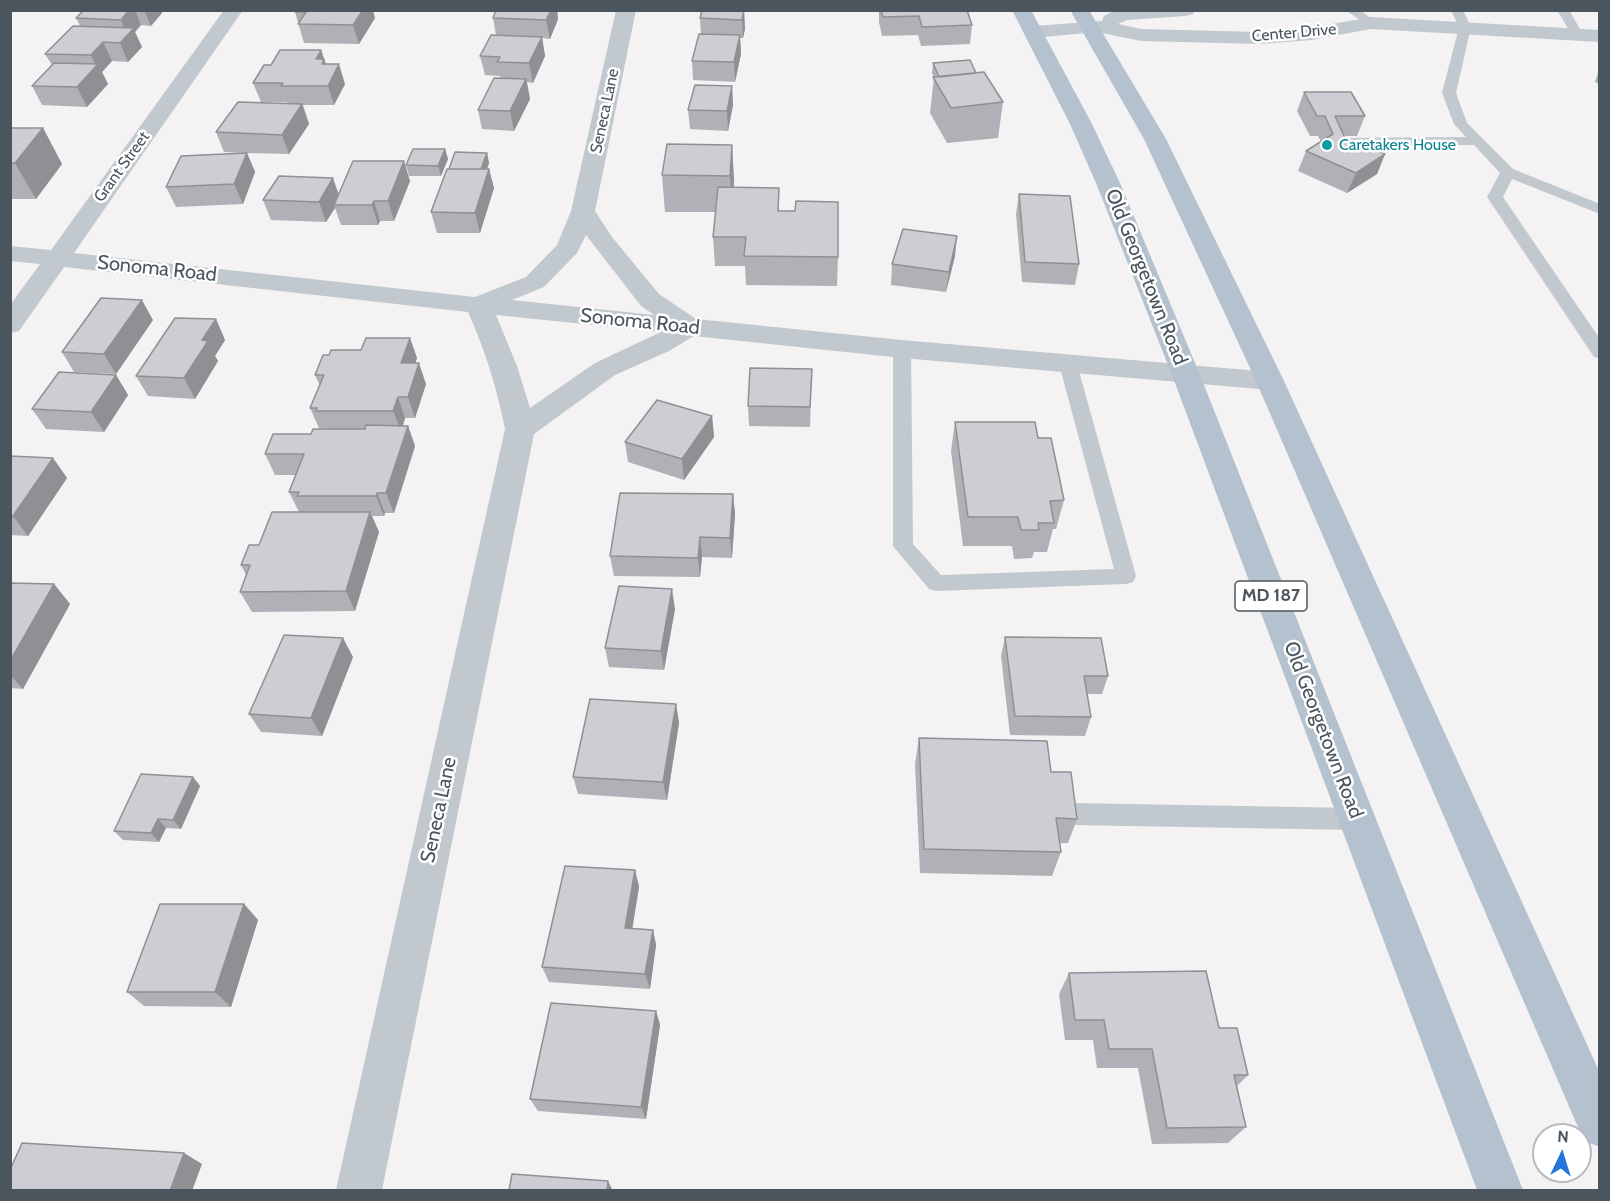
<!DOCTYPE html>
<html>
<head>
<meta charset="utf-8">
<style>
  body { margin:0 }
  #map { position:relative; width:1610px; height:1201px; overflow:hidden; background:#f4f2f2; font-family:Cabin,sans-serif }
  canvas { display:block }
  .frame { position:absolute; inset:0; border:12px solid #4b555e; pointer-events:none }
  .north { position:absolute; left:1532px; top:1123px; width:60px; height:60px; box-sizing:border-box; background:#fff; border:2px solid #b7bbbf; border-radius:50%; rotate:4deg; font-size:16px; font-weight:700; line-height:24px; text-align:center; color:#4b555e }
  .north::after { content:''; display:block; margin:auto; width:21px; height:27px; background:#2675da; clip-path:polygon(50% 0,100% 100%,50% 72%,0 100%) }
</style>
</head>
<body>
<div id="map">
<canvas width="1610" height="1201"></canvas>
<div class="frame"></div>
<div class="north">N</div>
</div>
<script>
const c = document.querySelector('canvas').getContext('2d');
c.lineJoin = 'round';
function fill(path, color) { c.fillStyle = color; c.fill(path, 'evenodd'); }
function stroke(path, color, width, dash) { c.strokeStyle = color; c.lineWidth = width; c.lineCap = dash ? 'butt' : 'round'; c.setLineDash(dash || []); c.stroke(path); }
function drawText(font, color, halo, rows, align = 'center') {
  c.font = font + ' Cabin,sans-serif'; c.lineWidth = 5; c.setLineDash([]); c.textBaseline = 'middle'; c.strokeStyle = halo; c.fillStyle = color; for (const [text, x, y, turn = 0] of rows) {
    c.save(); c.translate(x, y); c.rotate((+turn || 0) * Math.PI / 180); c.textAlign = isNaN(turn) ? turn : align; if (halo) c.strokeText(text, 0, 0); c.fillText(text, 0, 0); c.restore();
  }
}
fill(new Path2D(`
  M1345,10H1360L1377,23L1371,27Z
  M1451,10H1463L1471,27L1456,93L1467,123L1513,169L1600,204V214L1512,179L1503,197L1600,339V358L1594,357L1487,197L1500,173L1474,145L1340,146L1333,142L1340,138L1466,137L1454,124L1442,93L1459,27Z
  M1557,10H1569L1583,34L1581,37H1573Z
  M902,343L908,345L911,349L913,544L941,575L1114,569L1059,364L1062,360H1074L1077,364L1136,576L1133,582L1126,584L936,591L929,589L893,546V349L896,345Z
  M1070,803L1356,808L1365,811L1368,819L1365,827L1356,830L1070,825L1061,822L1058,814L1061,806Z`), '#c1c9cf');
fill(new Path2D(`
  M224,10H243L74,253L475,297L526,277L557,245L571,211L616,10H636L595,211L612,237L659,294L696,319L902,340L1270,372L1280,375L1284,381L1280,387L1270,390L902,358L694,336L669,351L615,375L534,434L382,1190H336L505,429C497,388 485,350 468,312L64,267L19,331L10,333V305L40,264L10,261V246L51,250ZM586,235L641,306L654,315L512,300L544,287L577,253ZM496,315L661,332L595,363L530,408L517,366Z
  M1115,10H1195L1193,14L1186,16L1127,20L1118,24L1141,29L1260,32L1311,28L1371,17L1600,30V42L1371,29L1311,40L1260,44L1141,41L1097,32L1034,38L1027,36L1024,32L1027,28L1034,26L1102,21L1104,16Z`), '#c1c9cf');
fill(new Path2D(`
  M1012,10H1031L1092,124L1120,183L1200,375L1523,1190H1477L1172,375L1096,183L1070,124Z
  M1070,10H1089L1166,139L1284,381L1600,1073V1147L1584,1141L1256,381L1144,139Z`), '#b4c1ce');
fill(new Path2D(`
  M84,10H161L162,13L151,26L141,25L135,32L142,47L128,62L112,61L102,72L108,84L87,107L42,105L32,86L52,65L45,54L80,26L76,18Z
  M496,10H557L558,19L550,39L542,38L545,56L533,83L527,82L530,99L514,131L482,129L478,110L501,78L500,76L485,75L480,56L496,35L493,18Z
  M744,10L745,29L743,38H740L741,54L735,82L693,80L692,61L701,34L700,18Z
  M879,10H967L972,25L970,44L921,46L918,35L882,36L879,22Z
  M295,12L375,18L359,44L304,43Z
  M321,50L326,64L345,84L334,105H303L309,124L289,154L247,153L255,172L243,204L176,207L166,187L246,153L224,152L216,132L288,104L287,102H261L253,83Z
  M933,63L1003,102L998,138L947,143L930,113L934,77L932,73Z
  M1599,70V84L1595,82Z
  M732,86L733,105L728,131L690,129L688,110Z
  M1304,92L1365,116L1357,136H1344L1345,138L1385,154L1377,174L1347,193L1298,171L1306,151L1321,142L1318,136H1310L1297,111Z
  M10,128H43L62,164L36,199H10Z
  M732,145L734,181V187L779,188V211L838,257L837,286L746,285L745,266H715L713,237L716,212H665L662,175Z
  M445,149L448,159L441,176H409L406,165Z
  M487,153L489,163L487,169H489L494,188L480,233H437L431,212L449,169Z
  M410,181L394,221H380L378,225H341L335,208L326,222L271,220L263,200L339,193Z
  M1019,194L1079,264L1075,285L1022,282L1016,214Z
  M955,256L946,292L891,285L892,264Z
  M216,319L225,340L215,356L218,361L195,399L148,396L136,376Z
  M153,320L116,374L74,372L62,352Z
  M410,338L417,358L415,363L426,384L415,418H405L403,426H408L415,446L394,513H385L384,516H372L379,532L355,611L252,612L240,592L246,575L241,565L259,545L299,512L289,492L296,475H275L265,454L324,429L319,428L310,408L320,386L315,375L329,355L361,350Z
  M812,369L810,427L749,426L748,406Z
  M116,375L128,395L104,432L46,429L32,409Z
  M712,416L714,437L684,480L628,462L625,442Z
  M955,422L1038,438L1064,500L1056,529H1053L1047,552H1034L1032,558L1014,559L1012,546H963L951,451Z
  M10,456L53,458L67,478L28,536L10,535Z
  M733,494L735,514L732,558L702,557L700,577L614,576L610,556Z
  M10,583L54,584L70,604L23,689L10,688Z
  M675,609L664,670L609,667L605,648Z
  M1005,637L1108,676L1102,694H1087L1091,717L1085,736L1010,735L1001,656Z
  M353,657L322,736L261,732L249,714Z
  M676,704L679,723L667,800L578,794L573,777Z
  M919,738L1051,772L1077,819L1068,843H1060L1061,852L1052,876L920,873L915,764Z
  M193,777L200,786L181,829L166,828L159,842L123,840L114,831Z
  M635,870L639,887L632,928L653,930L656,945L650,989L549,982L542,967Z
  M244,904L258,920L231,1007L144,1006L127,992Z
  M1069,973L1219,1028L1248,1075L1237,1086L1246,1127L1228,1143L1152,1144L1138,1068H1097L1093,1040H1065L1059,994Z
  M656,1011L660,1025L646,1119L538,1111L530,1099Z`), '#afb1b6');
fill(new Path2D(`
  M129,10H135L141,25L135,32L142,47L128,62L120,43L127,35L121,20Z
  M144,10H161L162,13L151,26Z
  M363,10H373L375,18L359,44L353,25Z
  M551,10H557L558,19L550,39L546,20Z
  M744,10L745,29L743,38L742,20Z
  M740,35L741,54L735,82L734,62Z
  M542,37L545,56L533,83L529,63Z
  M103,42L112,61L102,72L108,84L87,107L77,87L96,66L91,55Z
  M321,50L324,59L331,78L316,59Z
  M339,64L345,84L334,105L328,86Z
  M526,79L530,99L514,131L510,111Z
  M732,86L733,105L728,131L727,111Z
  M302,104L309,124L289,154L282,135Z
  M43,128L62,164L36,199L15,163Z
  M732,145L734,181L732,212L730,176Z
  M445,149L448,159L441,176L438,166Z
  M247,153L255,172L243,204L234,184Z
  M487,153L489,163L483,180L481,170Z
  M1385,154L1377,174L1347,193L1356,173Z
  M404,161L410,181L394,221L388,201Z
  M489,169L494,188L480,233L475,213Z
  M333,178L340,198L334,205L335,208L326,222L319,202Z
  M374,201L380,221L378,225L372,205Z
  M957,236L955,256L946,292L949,272Z
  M142,300L153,320L116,374L104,354Z
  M216,319L225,340L215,356L218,361L195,399L184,378L202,340Z
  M410,338L417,358L408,384L401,363Z
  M419,363L426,384L415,418L408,397Z
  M116,375L128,395L104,432L91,412Z
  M398,397L405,418L401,431L393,411Z
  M712,416L714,437L684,480L682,459Z
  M408,426L415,446L394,513L386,493Z
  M53,458L67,478L28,536L13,516Z
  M377,493L385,513L384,516L376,496Z
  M733,494L735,514L732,558L730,538Z
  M370,512L379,532L355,611L346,591Z
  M700,537L702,557L700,577L698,558Z
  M54,584L70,604L23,689L10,675V661Z
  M672,589L675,609L664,670L661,651Z
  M343,638L353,657L322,736L311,718Z
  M676,704L679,723L667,800L663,782Z
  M193,777L200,786L181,829L173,820Z
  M158,819L166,828L159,842L151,833Z
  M635,870L639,887L630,943L625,928Z
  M244,904L258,920L231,1007L215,992Z
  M653,930L656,945L650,989L645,974Z
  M656,1011L660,1025L646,1119L641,1107Z
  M184,1153L202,1164L192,1191H170Z
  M608,1181L613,1191H607Z`), '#8f9094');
const building = new Path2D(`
  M84,10H129L121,20L76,18Z
  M296,10H363L353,25L298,24L306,12H295Z
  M496,10H551L546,20L493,18Z
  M702,10H744L742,20L700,18Z
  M881,10H967L972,25L922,27L919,16L883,17Z
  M73,26L134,28L120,43L103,42L91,55L45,54Z
  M699,34L740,35L734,62L692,61Z
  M491,35L542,37L529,63L497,62L500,57L480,56Z
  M280,50H321L316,59H324L322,64H339L328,86H281L283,83H253L264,65H271Z
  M970,60L976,73L939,77L933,63Z
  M54,63L98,64L77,87L32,86Z
  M984,72L1003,102L951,108L933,77Z
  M494,78L526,79L510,111L478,110Z
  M695,85L732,86L727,111L688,110Z
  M1304,92H1351L1365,116H1335L1345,138L1385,154L1356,173L1306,151L1333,134L1325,116H1317Z
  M238,102L302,104L282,135L216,132Z
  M10,128H43L15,163H10Z
  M667,144L732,145L730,176L662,175Z
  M413,149H445L438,166L406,165Z
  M455,152L487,153L481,169H449Z
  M247,153L234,184L166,187L181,156Z
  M353,161H404L388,201H374L372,205H334Z
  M447,169H489L475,213L431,212Z
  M279,176L333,178L319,202L263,200Z
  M718,187L779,188L778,211H795L796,201L838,202V257L744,256L746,237H713Z
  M1019,194L1070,196L1079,264L1025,262Z
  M903,229L957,236L949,272L892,264Z
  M101,298L142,300L104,354L62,352Z
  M175,318L216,319L202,340L208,341L184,378L136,376Z
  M366,338H410L401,363H419L408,397H398L393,411H316L317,408H310L324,375H315L323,355H329L331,350H361Z
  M750,368L812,369L810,407L748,406Z
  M59,372L116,375L91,412L32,409Z
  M657,400L712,416L682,459L625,442Z
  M955,422H1035L1038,438H1051L1064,500L1050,501L1054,523H1038L1039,530H1021L1018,517H968Z
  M366,425L408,426L386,493H377L376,496H297L299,492H289L304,454H265L273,434H311L313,429H365Z
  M10,456L53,458L13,516H10Z
  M620,493L733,494L730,538L700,537L698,558L610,556Z
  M272,512H370L346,591L240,592L250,565H241L249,545H259Z
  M10,583L54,584L10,661Z
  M619,586L672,589L661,651L605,648Z
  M284,635L343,638L311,718L249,714Z
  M1005,637L1101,638L1108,676H1084L1091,717L1015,716Z
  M590,699L676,704L663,782L573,777Z
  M919,738L1047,741L1051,772H1071L1077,819L1056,818L1061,852L924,849Z
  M141,774L193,777L173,820L158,819L151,833L114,831Z
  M565,866L635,870L625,928L653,930L645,974L542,967Z
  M160,904H244L215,992H127Z
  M1206,971L1219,1028H1237L1248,1075H1234L1246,1127L1167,1128L1152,1049H1109L1104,1020H1075L1069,973Z
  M551,1003L656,1011L641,1107L530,1099Z
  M22,1143L184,1153L170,1191H10V1170Z
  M512,1174L608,1181L607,1191H509Z`);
fill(building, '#ccced4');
stroke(building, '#8f9094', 1.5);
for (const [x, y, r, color] of [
  [1327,145,6,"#0f9aa8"]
]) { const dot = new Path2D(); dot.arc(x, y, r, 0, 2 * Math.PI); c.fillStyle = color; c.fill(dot); stroke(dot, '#fff', 2); }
drawText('16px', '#4b555e', '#fff', [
  ["Center Drive",1294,33,-5],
  ["Seneca Lane",605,111,-78],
  ["Grant Street",122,167,-54]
]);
drawText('16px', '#0d838f', '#fff', [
  ["Caretakers House",1339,145]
], 'left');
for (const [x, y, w] of [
  [1271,596,72]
]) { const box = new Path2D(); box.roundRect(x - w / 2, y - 15, w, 30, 4.5); c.fillStyle = '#fff'; c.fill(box); stroke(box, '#4b555e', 1.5); }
drawText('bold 18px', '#4b555e', null, [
  ["MD 187",1271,596]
]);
drawText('20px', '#4b555e', '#fff', [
  ["Sonoma Road",157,269,6],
  ["Old Georgetown Road",1146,277,68],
  ["Sonoma Road",640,322,6],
  ["Old Georgetown Road",1323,730,69],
  ["Seneca Lane",439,810,-78]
]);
</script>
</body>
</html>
